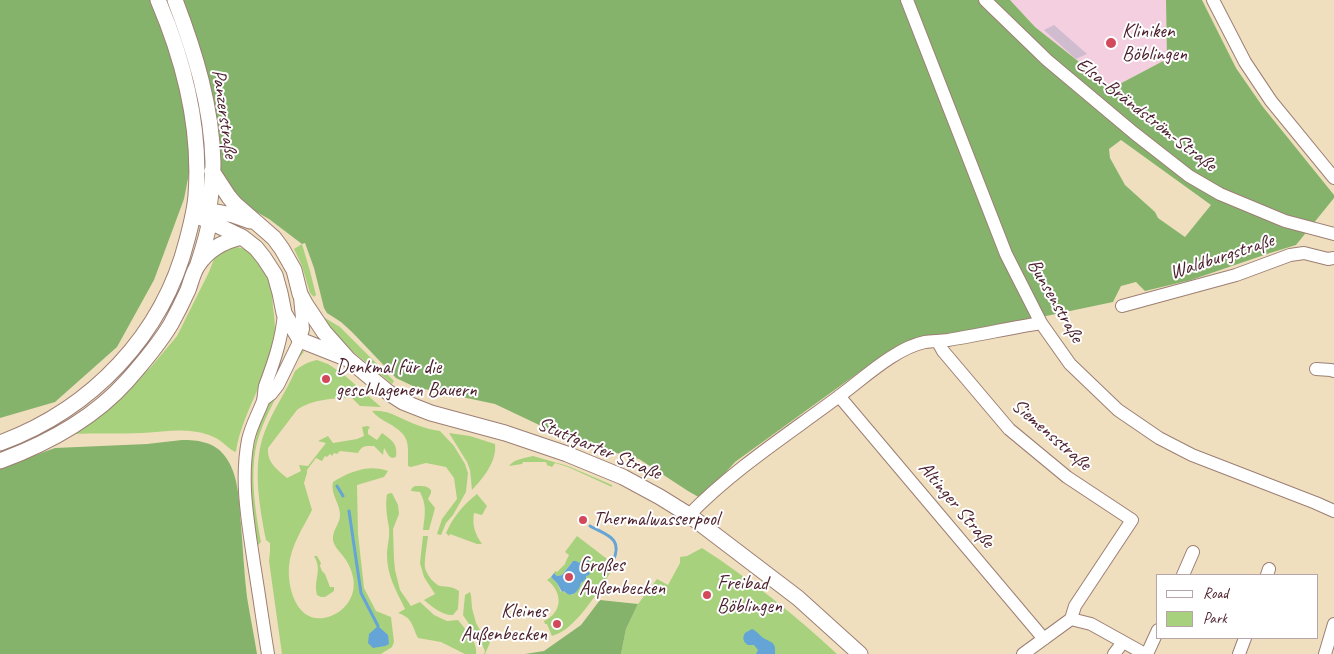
<!DOCTYPE html>
<html>
<head>
<meta charset="utf-8">
<style>
  body { margin:0 }
  #map { position:relative; width:1334px; height:654px; overflow:hidden; background:#f0dfbe; font-family:Caveat,sans-serif }
  canvas { display:block }
  .legend { position:absolute; left:1156px; top:574px; width:162px; height:65px; box-sizing:border-box; background:#fff; border:1px solid #b7a5aa; margin:0; padding:6px 9px; list-style:none; font-size:15px; color:#4a1f2b }
  .legend li { display:flex; align-items:center; gap:10px; height:25px }
  .legend b { width:25px; border:1px solid #b7a5aa }
</style>
</head>
<body>
<div id="map">
<canvas width="1334" height="654"></canvas>
<ul class="legend">
<li><b style="height:6px;background:#fff"></b>Road</li>
<li><b style="height:14px;background:#a8d17d"></b>Park</li>
</ul>
</div>
<script>
const c = document.querySelector('canvas').getContext('2d');
c.lineJoin = 'round';
function fill(path, color) { c.fillStyle = color; c.fill(path, 'evenodd'); }
function stroke(path, color, width, dash) { c.strokeStyle = color; c.lineWidth = width; c.lineCap = dash ? 'butt' : 'round'; c.setLineDash(dash || []); c.stroke(path); }
function drawText(font, color, halo, rows, align = 'center') {
  c.font = font + ' Caveat,sans-serif'; c.lineWidth = 4; c.setLineDash([]); c.textBaseline = 'middle'; c.strokeStyle = halo; c.fillStyle = color; for (const [text, x, y, turn = 0] of rows) {
    c.save(); c.translate(x, y); c.rotate((+turn || 0) * Math.PI / 180); c.textAlign = isNaN(turn) ? turn : align; if (halo) c.strokeText(text, 0, 0); c.fillText(text, 0, 0); c.restore();
  }
}
fill(new Path2D(`
  M1010,0H1166L1167,59L1112,88L1035,27Z`), '#f3cfe0');
fill(new Path2D(`
  M1054,25L1087,54L1076,59L1044,30Z`), '#cfbdcf');
fill(new Path2D(`
  M302,244L310,271L316,295L314,297L310,293L302,266L294,249Z
  M232,247C247,247 250,252 259,264C270,278 272,289 273,307C274,314 275,323 275,330C272,373 243,409 236,451L235,452C225,446 221,439 209,435C185,427 166,432 143,433C119,434 96,433 72,434L129,387L150,368L177,336L209,272L214,259L218,254Z
  M325,318L340,327L394,381L392,384L335,337L323,319Z
  M305,350C302,355 298,358 295,362C290,369 286,378 282,386C273,403 264,420 258,439C249,470 255,510 261,542L258,545C252,508 246,468 258,431C265,407 282,381 294,359L301,352Z
  M317,360L328,364L343,374L381,407L360,406L351,397C333,399 312,399 297,410L268,448C267,463 277,469 287,478L301,471L299,465L308,466L326,443L318,441L328,436L333,443L357,439L364,436L362,427L367,426L370,427L368,430V434L377,440L382,433C392,440 398,444 396,457L392,458L389,456L384,448L383,455L374,446C366,446 362,445 358,453L340,451L337,454L334,453L332,456L330,454L327,457L325,456L322,461L316,458L307,470V473L304,483L312,510C303,528 291,545 289,566C287,591 299,628 331,616C341,612 348,605 352,595C357,582 351,566 343,556C339,551 334,546 333,540C332,530 340,524 340,515C340,503 330,494 333,482C349,472 369,464 388,471L384,477L357,485L358,534L364,588L376,611L391,617L394,642L392,647L381,654H282L269,561L270,551V543L266,540C259,504 251,461 267,426C275,407 287,390 295,371C302,365 308,362 317,360Z
  M372,411C389,409 402,420 417,425C425,428 432,430 440,431L454,446L465,464L468,473L466,492L453,515L446,523L441,535L437,534L442,519L457,499L454,478L446,467L426,463L411,467L408,466C408,443 411,436 388,423C382,420 376,416 372,411Z
  M449,433L470,436L495,444C497,461 484,477 472,490L470,470L467,462Z
  M533,456L568,466L612,485V487L568,467L555,463L552,467L547,465L546,462H523L522,464L509,466C514,459 525,458 533,456Z
  M415,486C421,486 427,485 431,490V493L428,499L435,508L429,530H423C425,514 427,506 420,492L411,491L412,488Z
  M392,493L398,505L399,514L393,529L394,559L395,570L400,590L411,606L420,602L434,615L447,621L458,620C465,629 478,642 476,654H465L441,642L418,638C412,626 413,618 398,613L405,609C396,590 387,576 387,555C387,546 390,537 389,528C387,516 385,505 387,494Z
  M477,494L487,506L482,515L474,513C472,525 475,534 482,544H477L450,534L449,536L446,533C453,517 464,504 477,494Z
  M423,536H428C427,545 424,560 425,568C427,575 434,584 440,586C447,587 452,586 459,591L458,609L453,615C443,616 431,606 424,600L435,594L424,577L420,563Z
  M577,536L615,565C602,586 585,614 566,629C562,632 557,634 552,636L547,624H545L544,621C563,612 563,592 547,580L551,577L557,583L561,592L564,591L565,593L572,595L574,594L587,575L579,564L572,562L562,575L557,576L554,573L555,571L557,572L565,564L566,561L569,555L565,552Z
  M702,548C750,579 795,615 837,654H621L626,629L638,604L657,579L668,585L680,563V557L687,556Z
  M314,556H317L321,563L320,566L322,571L325,574L330,587H334V591L325,597H321L317,595C313,578 323,572 314,556Z
  M470,592L471,595L472,608L476,623L481,632L491,640L485,654H484L485,651L481,642L463,615L465,595Z`), '#a8d17d');
fill(new Path2D(`
  M0,0H1010L1035,27L1112,88L1167,59L1166,0H1202L1236,68L1263,107L1334,195V198L1296,245L1270,253L1191,280L1145,291L1136,282L1121,286L1113,302L1008,324L912,340L887,352L735,462L702,499L688,491L639,459L575,442L495,404L415,387L396,378L352,332L341,322L327,313L324,308L314,268L305,243L302,244L269,219L237,201L223,180L219,165L191,163L184,199L154,280L117,347L55,402L0,418ZM1121,140L1211,205L1185,237L1158,218L1155,212L1125,185L1110,158L1109,149Z
  M182,440C198,440 214,442 224,455C239,473 239,502 241,525C243,549 244,573 247,597C250,616 254,635 257,654H0V468L55,448L147,444Z
  M600,600L638,604L626,629L621,654H525L544,651L581,625Z`), '#86b36c');
fill(new Path2D(`
  M583,559H586L589,561V566L586,569L590,573L589,575L586,576V579L581,583C579,591 571,600 564,591L562,592L557,583L551,577L554,573L557,576L562,575L573,561H576L579,563Z
  M378,626L388,635L389,644L385,646L373,648L368,643L369,634Z
  M752,629C759,632 759,636 765,639C773,643 776,643 775,654H756L758,650L754,645H748C743,642 742,638 745,633Z`), '#65a4d7');
stroke(new Path2D(`
  M337,486L343,496
  M349,511L361,593L378,626
  M590,526C605,535 624,537 613,561`), '#65a4d7', 3);
const minor = new Path2D(`
  M907,0L1006,254L1041,323L1070,364L1118,410L1159,438L1192,455L1316,503L1334,511
  M985,0L1047,60L1134,133L1189,176L1220,194L1285,221L1334,234
  M1213,0L1245,62L1271,101L1334,178
  M1122,306L1236,275L1290,255L1304,253L1328,259L1334,258
  M938,342L943,351L1009,429L1067,477L1132,520L1075,606L1071,619L1023,654
  M1316,369L1331,370L1334,371
  M839,396L1044,639
  M263,400L271,394L278,385L300,340L303,329L300,297
  M689,515C734,469 787,435 838,397C863,379 895,348 925,342C932,341 940,341 948,340C979,335 1010,328 1041,323
  M1183,575L1193,552
  M1267,575L1269,569
  M1071,619L1091,624L1145,654
  M268,654C263,624 259,594 254,564C248,522 240,482 248,440C251,426 258,414 263,401C264,396 264,391 265,386C274,362 282,339 284,313
  M1114,654L1123,642
  M1147,654L1158,630
  M1239,654L1245,638
  M1325,654L1334,624`);
const major = new Path2D(`
  M175,0C195,52 212,107 213,163C213,178 211,193 209,208C209,213 209,219 209,224C207,237 202,251 198,264
  M212,171L229,197L235,204L274,238L282,249L294,270L300,294L306,305L324,332L348,359L389,393L403,402L431,413L505,433L567,454L623,477L660,497L689,515L798,598L860,654
  M199,213L217,212L233,215L250,221
  M202,218L242,237L256,248L264,258L275,275L280,293L284,313L300,340L343,357
  M0,443C92,409 163,335 187,240C191,225 195,210 196,195C201,128 184,61 158,0
  M0,461C46,444 94,418 127,381C143,363 159,344 171,324C177,313 183,301 188,290C191,282 193,272 198,265C208,250 224,241 242,237`);
stroke(minor, '#9d7f74', 14);
stroke(major, '#9d7f74', 17);
stroke(minor, '#fff', 12);
stroke(major, '#fff', 15);
for (const [x, y, r, color] of [
  [1111,43,6,"#d1495b"],
  [326,379,5,"#d1495b"],
  [583,520,5,"#d1495b"],
  [569,577,5,"#d1495b"],
  [707,595,5,"#d1495b"],
  [557,624,5,"#d1495b"]
]) { const dot = new Path2D(); dot.arc(x, y, r, 0, 2 * Math.PI); c.fillStyle = color; c.fill(dot); stroke(dot, '#fff', 2); }
drawText('20px', '#4a1f2b', '#fff', [
  ["Kliniken",1122,32],
  ["Böblingen",1122,55],
  ["Denkmal für die",336,368],
  ["geschlagenen Bauern",336,391],
  ["Thermalwasserpool",593,520],
  ["Großes",579,566],
  ["Außenbecken",579,589],
  ["Freibad",717,584],
  ["Böblingen",717,607],
  ["Kleines",547,612,"right"],
  ["Außenbecken",547,635,"right"]
], 'left');
drawText('20px', '#4a1f2b', '#fff', [
  ["Panzerstraße",224,114,82],
  ["Elsa-Brändström-Straße",1146,115,38],
  ["Waldburgstraße",1222,257,-18],
  ["Bunsenstraße",1055,301,60],
  ["Siemensstraße",1051,435,41],
  ["Stuttgarter Straße",599,449,23],
  ["Altinger Straße",956,505,50]
]);
</script>
</body>
</html>
